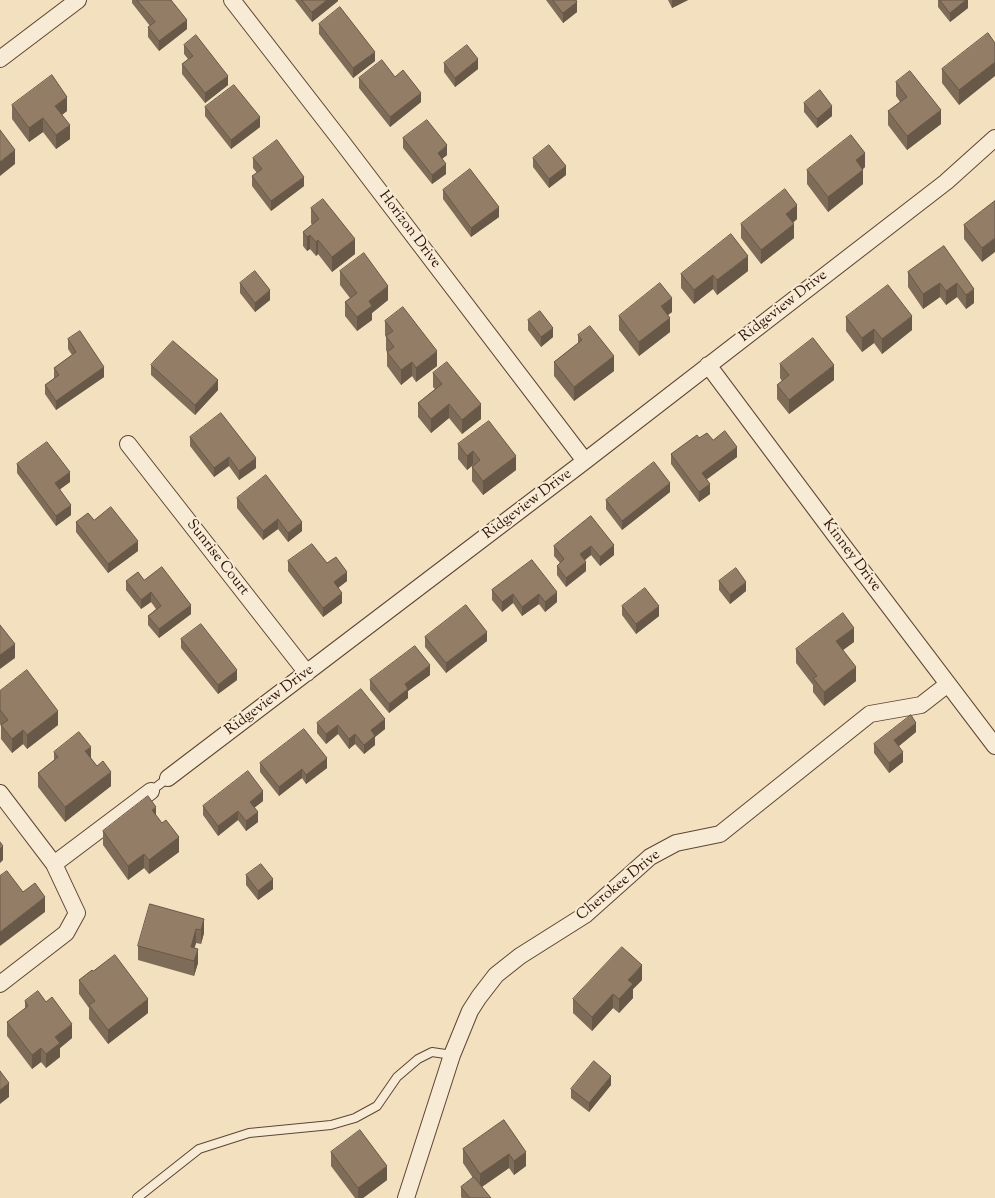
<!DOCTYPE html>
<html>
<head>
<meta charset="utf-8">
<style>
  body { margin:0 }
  canvas { display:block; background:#f3e0bf }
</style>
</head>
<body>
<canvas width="995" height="1198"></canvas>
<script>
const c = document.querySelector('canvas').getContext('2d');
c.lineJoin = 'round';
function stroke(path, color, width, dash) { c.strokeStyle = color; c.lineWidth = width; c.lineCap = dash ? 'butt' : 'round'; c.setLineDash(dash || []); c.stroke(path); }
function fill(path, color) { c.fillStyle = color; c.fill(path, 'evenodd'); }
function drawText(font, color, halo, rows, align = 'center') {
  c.font = font + ' "Sorts Mill Goudy",serif'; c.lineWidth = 4; c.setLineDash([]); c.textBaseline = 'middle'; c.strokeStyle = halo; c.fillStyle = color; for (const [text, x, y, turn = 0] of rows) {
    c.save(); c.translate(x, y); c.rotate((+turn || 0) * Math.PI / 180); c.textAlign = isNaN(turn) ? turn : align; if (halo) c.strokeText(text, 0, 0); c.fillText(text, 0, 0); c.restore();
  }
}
const service = new Path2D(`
  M151,791L168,778
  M137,1198L199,1149L249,1133L331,1125L355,1118L377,1106L397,1077L418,1059L432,1052L452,1055`);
const minor = new Path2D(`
  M232,0L342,142L585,461
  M0,59L78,0
  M708,365L835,535L995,746
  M128,444L307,673
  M168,778L585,461L946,182L995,138
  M0,793L54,864L77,913L66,933L0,984
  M54,864L151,791
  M406,1198L452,1055L470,1011L479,997L496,975L520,956L585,915L650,857L676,843L720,834L870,714L921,705L948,684`);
stroke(service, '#5e4534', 10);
stroke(minor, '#5e4534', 18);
stroke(service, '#f7ebd5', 8);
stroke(minor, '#f7ebd5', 16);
fill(new Path2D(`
  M132,0H171L187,29L159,51L148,37V27L150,26L132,3Z
  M295,0H338V1L312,22Z
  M546,0H576L577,12L563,23Z
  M668,0H688L672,8Z
  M938,0H968V8L950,22L938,7Z
  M319,24L375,61L353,78L319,34Z
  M995,43L959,105L942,83V69Z
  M184,45L228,85L205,103L182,74V64L188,59L184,54Z
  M444,63L478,69L455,87L444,72Z
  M395,77L421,102L390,127L359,88V78Z
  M896,82L941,124L907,150L888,125V111L900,102L896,96Z
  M804,103L832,116L817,128L804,112Z
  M12,105L67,111L62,115L70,139L56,149L43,132L29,142L12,119Z
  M205,107L260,127L231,149L205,116Z
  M403,138L447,155L442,159L446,174L432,184L403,148Z
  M253,158L304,186L271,211L252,186V176L257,173L253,168Z
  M533,158L566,175L549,188L533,167Z
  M865,167L863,169V184L828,212L807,184V170Z
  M443,190L499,217L471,237L443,199Z
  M995,201L982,262L964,239V225Z
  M311,208L355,254L332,272L318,254L316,256L310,249L307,251L303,246V232L312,225L311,223Z
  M797,219L793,223L794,238L761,264L741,238V224Z
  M944,246L974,303L966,309L957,297L946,305L940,297L923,309L908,287V272Z
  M340,271L388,300L372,313V320L357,331L345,316V302L350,298L340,285Z
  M748,271L717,295L713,289L694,304L681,288V274Z
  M240,283L270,300L255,312L240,293Z
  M672,312L668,315L670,332L639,356L619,330V316Z
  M846,317L912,330L882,354L874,343L862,352L846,331Z
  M528,320L553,337L541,347L528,330Z
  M385,321L437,366L416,382L412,376L401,385L387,366V352L386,350V337L385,335Z
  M578,335L614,371L574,401L554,376V362L578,343Z
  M68,339L104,377L56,410L45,394V385L54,378V368L72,355L68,349Z
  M780,364L834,380L789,414L777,399V385L782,381L780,378Z
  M151,365L218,390L195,415L151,375Z
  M433,373L481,419L462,434L449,418L431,433L418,417V403L435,389L433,387Z
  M190,437L256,468L239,480L229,466L214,477L190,446Z
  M699,438L713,440L737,457L706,479L710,494L699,502L671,464V454Z
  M458,444L516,470L483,495L472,481V467L473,465L467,470L458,459Z
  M17,464L70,482L60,489L71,515L56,526L17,473Z
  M670,492L622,530L606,509V500Z
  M237,498L302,531L288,542L278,529L263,540L237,508Z
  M591,516L614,555L600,566L591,555L585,560L586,571L566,587L557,575V566L560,563L554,556V546Z
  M94,520L138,551L108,573L76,532V522Z
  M532,560L557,602L545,612L539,604L522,616L513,603L502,612L492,600V590Z
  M288,561L327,563L347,581L338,588L342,603L323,617L288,571Z
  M144,580L191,614L159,638L148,625V616L156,609L151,602L141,609L126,590V581Z
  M719,581L746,591L730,604L719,590Z
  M622,606L659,616L636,634L622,615Z
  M425,637L487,641L446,673L425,647Z
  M181,639L237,680L218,694L181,648Z
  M854,642L843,650L856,681L824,706L813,692V685L796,663V649Z
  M430,675L408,691V698L389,713L370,690V680Z
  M0,691L58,725L27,749L23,744L12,753L1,739V726L0,724Z
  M317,723L385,729L375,737V745L364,754L355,744L349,749L338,734L326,744L317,733Z
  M916,732L899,746L903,762L889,773L874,753V744Z
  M54,752L91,758L111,786L65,822L38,787V773L54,760Z
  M260,763L327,768L306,784L302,778L279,796L260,772Z
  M263,801L254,808L258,822L246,831L238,820L218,836L203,815V806Z
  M156,815L179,852L149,874L144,868L128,880L103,845V831Z
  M246,875L273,889L258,900L246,885Z
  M204,919V933L201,944L196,943L194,948L198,963L194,976L138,960V946Z
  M93,971L148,1013L108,1044L89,1019V1008L79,994V980Z
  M642,980L633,989V998L619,1013L613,1008L592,1031L573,1013V999Z
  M25,1001L72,1038L60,1048V1057L46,1068L41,1062L32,1069L7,1036V1022L25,1009Z
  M611,1085L589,1112L571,1098V1089Z
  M504,1120L526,1166L514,1175L509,1168L482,1187L491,1198H462L461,1197V1187L473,1178L463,1163V1149Z
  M331,1152L387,1180L363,1198H355L331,1166Z`), '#7f6c58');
fill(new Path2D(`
  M327,0H338V1L312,22V12Z
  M672,0H688L672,8Z
  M966,0H968V8L950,22V13Z
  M577,2V12L563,23V13Z
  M187,20V29L159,51V41Z
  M375,52V61L353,78V68Z
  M478,59V69L455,87V78Z
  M995,62V76L959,105V90Z
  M228,76V85L205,103V93Z
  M421,93V102L390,127V117Z
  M67,97V111L55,120V106Z
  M832,106V116L817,128V119Z
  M941,110V124L907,150V136Z
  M260,117V127L231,149V140Z
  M43,118V132L29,142V128Z
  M70,125V139L56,149V135Z
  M447,145V155L438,162V153Z
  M15,150V164L0,176V162Z
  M865,153V167L856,174V160Z
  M446,164V174L432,184V175Z
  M566,166V175L549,188V179Z
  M863,170V184L828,212V197Z
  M304,177V186L271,211V201Z
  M797,205V219L786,228V214Z
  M499,207V217L471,237V228Z
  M794,224V238L761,264V250Z
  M310,235V249L307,251V237Z
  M995,238V252L982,262V248Z
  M355,239V254L332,272V257Z
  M318,240V254L316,256V242Z
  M748,256V271L717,295V280Z
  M713,275V289L694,304V290Z
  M940,283V297L923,309V294Z
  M957,283V297L946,305V291Z
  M388,286V300L372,313V320L357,331V317L369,301Z
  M974,289V303L966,309V295Z
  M270,290V300L255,312V303Z
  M672,298V312L661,320V306Z
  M912,316V330L882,354V339Z
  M670,318V332L639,356V342Z
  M553,328V337L541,347V337Z
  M874,329V343L862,352V338Z
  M437,351V366L416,382V368Z
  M614,356V371L574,401V387Z
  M412,362V376L401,385V370Z
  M834,365V380L789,414V400Z
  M104,367V377L56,410V401Z
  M218,380V390L195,415V405Z
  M449,404V418L431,433V419Z
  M481,404V419L462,434V420Z
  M737,447V457L702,483V473Z
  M473,451V465L467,470V456Z
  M516,456V470L483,495V481Z
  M229,457V466L214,477V468Z
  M256,458V468L239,480V471Z
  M70,472V482L55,493V483Z
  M670,483V492L622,530V521Z
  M710,484V494L699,502V492Z
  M71,505V515L56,526V516Z
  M278,519V529L263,540V531Z
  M302,522V531L288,542V533Z
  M138,541V551L108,573V564Z
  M614,545V555L600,566V557Z
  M591,546V555L580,564V554Z
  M586,562V571L566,587V578Z
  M347,572V581L334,591V582Z
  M746,582V591L730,604V595Z
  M151,592V602L141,609V600Z
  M557,592V602L545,612V602Z
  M342,593V603L323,617V608Z
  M513,594V603L502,612V602Z
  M539,594V604L522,616V607Z
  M191,605V614L159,638V629Z
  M659,606V616L636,634V624Z
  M854,628V642L836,655V641Z
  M487,632V641L446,673V663Z
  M15,644V658L0,669V655Z
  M430,665V675L408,691V698L389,713V704L405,684Z
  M856,667V681L824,706V692Z
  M237,670V680L218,694V685Z
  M58,711V725L27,749V735Z
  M385,719V729L375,737V745L364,754V745L371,730Z
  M916,723V732L894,750V740Z
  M338,725V734L326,744V734Z
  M23,730V744L12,753V739Z
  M355,734V744L349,749V739Z
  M91,747V761L85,751Z
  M903,752V762L889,773V763Z
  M327,758V768L306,784V775Z
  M302,769V778L279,796V787Z
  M111,772V786L65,822V807Z
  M263,791V801L250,811V802Z
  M156,807V821L152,810Z
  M238,811V820L218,836V826Z
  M258,812V822L246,831V821Z
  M179,837V852L149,874V860Z
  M3,846V860L0,863V849Z
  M144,854V868L128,880V866Z
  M273,879V889L258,900V891Z
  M45,897V912L0,946V932Z
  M204,919V933L201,944V930Z
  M196,929V943L191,961V947Z
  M198,949V963L194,976V961Z
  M642,965V980L633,989V998L619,1013V999L628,980Z
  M613,994V1008L592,1031V1017Z
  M148,999V1013L108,1044V1030Z
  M72,1024V1038L60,1048V1057L46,1068V1054L55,1037Z
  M41,1048V1062L32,1069V1055Z
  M611,1076V1085L589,1112V1103Z
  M9,1083V1097L0,1104V1090Z
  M526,1152V1166L514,1175V1161Z
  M509,1154V1168L480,1188V1174Z
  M387,1166V1180L363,1198H358V1188Z`), '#685847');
const building = new Path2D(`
  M137,0H171L187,20L159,41L148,27L155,22Z
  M302,0H327L312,12Z
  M553,0H576L577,2L563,13Z
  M940,0H966L950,13Z
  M340,7L375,52L353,68L319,24Z
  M988,33L995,43V62L959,90L942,69Z
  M196,35L228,76L205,93L182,64L193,56L184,45Z
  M467,45L478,59L455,78L444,63Z
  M382,60L395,77L403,70L421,93L390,117L359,78Z
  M910,71L941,110L907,136L888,111L907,97L896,82Z
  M52,75L67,97L55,106L70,125L56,135L43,118L29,128L12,105Z
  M234,85L260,117L231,140L205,107Z
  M820,90L832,106L817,119L804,103Z
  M427,120L447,145L438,153L446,164L432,175L403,138Z
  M0,130L15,150L0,162Z
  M851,135L865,153L856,160L863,170L828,197L807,170Z
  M277,140L304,177L271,201L252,176L262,169L253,158Z
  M549,145L566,166L549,179L533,158Z
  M470,169L499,207L471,228L443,190Z
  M785,189L797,205L786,214L794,224L761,250L741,224Z
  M323,199L355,239L332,257L318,240L316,242L310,235L307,237L303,232L319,219L311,208Z
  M995,201V238L982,248L964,225Z
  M731,234L748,256L717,280L713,275L694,290L681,274Z
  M944,246L974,289L966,295L957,283L946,291L940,283L923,294L908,272Z
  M364,253L388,286L369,301L372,306L357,317L345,302L357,293L340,271Z
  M255,271L270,290L255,303L240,283Z
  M660,283L672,298L661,306L670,318L639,342L619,316Z
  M888,285L912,316L882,339L874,329L862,338L846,317Z
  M403,307L437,351L416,368L412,362L401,370L387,352L394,347L386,336L393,331L385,321Z
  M540,311L553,328L541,337L528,320Z
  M590,326L614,356L574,387L554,362L582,340L578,335Z
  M80,331L104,367L56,401L45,385L59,375L54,368L76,352L68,339Z
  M813,338L834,365L789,400L777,385L789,375L780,364Z
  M173,341L218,380L195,405L151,365Z
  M447,362L481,404L462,420L449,404L431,419L418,403L442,384L433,373Z
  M221,413L256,458L239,471L229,457L214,468L190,437Z
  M489,421L516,456L483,481L472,467L480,460L473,451L467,456L458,444Z
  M725,431L737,447L702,473L710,484L699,492L671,454L697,435L699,438L707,433L713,440Z
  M47,442L70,472L55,483L71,505L56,516L17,464Z
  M654,462L670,483L622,521L606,500Z
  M266,475L302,522L288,533L278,519L263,531L237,498Z
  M111,507L138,541L108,564L76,522L88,513L94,520Z
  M591,516L614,545L600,557L591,546L580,554L586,562L566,578L557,566L564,559L554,546Z
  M312,544L327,563L336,557L347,572L334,582L342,593L323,608L288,561Z
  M532,560L557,592L545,602L539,594L522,607L513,594L502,602L492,590Z
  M162,567L191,605L159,629L148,616L161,606L151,592L141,600L126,581L138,572L144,580Z
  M736,568L746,582L730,595L719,581Z
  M645,588L659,606L636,624L622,606Z
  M466,605L487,632L446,663L425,637Z
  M843,613L854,628L836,641L856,667L824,692L813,678L817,676L796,649Z
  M201,624L237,670L218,685L181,639Z
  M0,625L15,644L0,655Z
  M415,646L430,665L405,684L408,689L389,704L370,680Z
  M27,670L58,711L27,735L23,730L12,739L1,725L8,720L0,710V691Z
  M361,689L385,719L371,730L375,736L364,745L355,734L349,739L338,725L326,734L317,723Z
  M911,715L916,723L894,740L903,752L889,763L874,744Z
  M304,729L327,758L306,775L302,769L279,787L260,763Z
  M79,732L91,747L85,751L97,766L103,761L111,772L65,807L38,773L58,757L54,752Z
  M248,771L263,791L250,802L258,812L246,821L238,811L218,826L203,806Z
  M148,796L156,807L152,810L162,823L166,820L179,837L149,860L144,854L128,866L103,831Z
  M0,842L3,846L0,849Z
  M261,864L273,879L258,891L246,875Z
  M7,871L23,892L35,883L45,897L0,932V876Z
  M150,904L204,919L201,930L196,929L191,947L198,949L194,961L138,946Z
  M622,947L642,965L628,980L633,984L619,999L613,994L592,1017L573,999Z
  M115,955L148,999L108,1030L89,1005L95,1001L79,980L92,970L93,971Z
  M38,991L46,1002L52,997L72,1024L55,1037L60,1043L46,1054L41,1048L32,1055L7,1022L28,1006L25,1001Z
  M594,1061L611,1076L589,1103L571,1089Z
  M0,1071L9,1083L0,1090Z
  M504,1120L526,1152L514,1161L509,1154L480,1174L463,1149Z
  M360,1130L387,1166L358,1188L331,1152Z
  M474,1177L491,1198H470L461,1187Z`);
fill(building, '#947d66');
stroke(building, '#685847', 1);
drawText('15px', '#2d1105', '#f7ebd5', [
  ["Horizon Drive",409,230,53],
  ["Ridgeview Drive",784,307,-38],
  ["Ridgeview Drive",528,505,-37],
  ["Kinney Drive",851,556,53],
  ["Sunrise Court",217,558,52],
  ["Ridgeview Drive",270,701,-37],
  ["Cherokee Drive",619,886,-39]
]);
</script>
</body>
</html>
